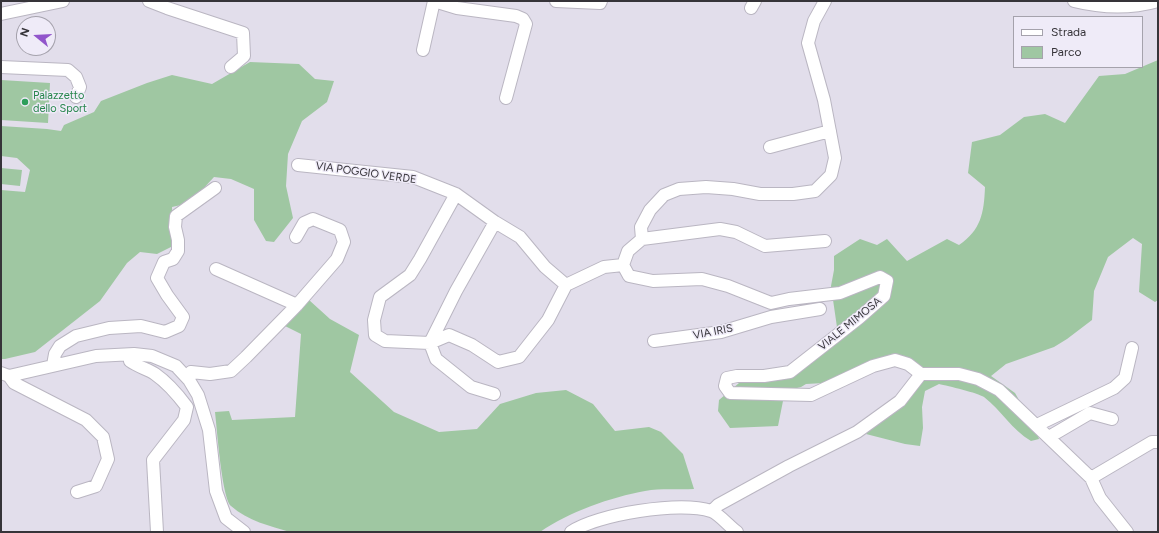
<!DOCTYPE html>
<html>
<head>
<meta charset="utf-8">
<style>
  body { margin:0 }
  #map { position:relative; width:1159px; height:533px; overflow:hidden; background:#e2deeb; font-family:Figtree,sans-serif }
  canvas { display:block }
  .frame { position:absolute; inset:0; border:2px solid #363439; pointer-events:none }
  .legend { position:absolute; left:1013px; top:16px; width:130px; height:52px; box-sizing:border-box; background:#efebf8; border:1px solid #a5a2ac; margin:0; padding:5px 7px; list-style:none; font-size:12px; color:#363439 }
  .legend li { display:flex; align-items:center; gap:8px; height:20px }
  .legend b { width:20px; border:1px solid #a5a2ac }
  .north { position:absolute; left:16px; top:16px; width:40px; height:40px; box-sizing:border-box; background:#efebf8; border:1px solid #a5a2ac; border-radius:50%; rotate:288deg; font-size:11px; font-weight:700; line-height:16px; text-align:center; color:#363439 }
  .north::after { content:''; display:block; margin:auto; width:14px; height:18px; background:#9155cb; clip-path:polygon(50% 0,100% 100%,50% 72%,0 100%) }
</style>
</head>
<body>
<div id="map">
<canvas width="1159" height="533"></canvas>
<div class="frame"></div>
<ul class="legend">
<li><b style="height:5px;background:#fff"></b>Strada</li>
<li><b style="height:11px;background:#9fc7a2"></b>Parco</li>
</ul>
<div class="north">N</div>
</div>
<script>
const c = document.querySelector('canvas').getContext('2d');
c.lineJoin = 'round';
function fill(path, color) { c.fillStyle = color; c.fill(path, 'evenodd'); }
function stroke(path, color, width, dash) { c.strokeStyle = color; c.lineWidth = width; c.lineCap = dash ? 'butt' : 'round'; c.setLineDash(dash || []); c.stroke(path); }
function drawText(font, color, halo, rows, align = 'center') {
  c.font = font + ' Figtree,sans-serif'; c.lineWidth = 3; c.setLineDash([]); c.textBaseline = 'middle'; c.strokeStyle = halo; c.fillStyle = color; for (const [text, x, y, turn = 0] of rows) {
    c.save(); c.translate(x, y); c.rotate((+turn || 0) * Math.PI / 180); c.textAlign = isNaN(turn) ? turn : align; if (halo) c.strokeText(text, 0, 0); c.fillText(text, 0, 0); c.restore();
  }
}
fill(new Path2D(`
  M1158,60V300L1155,302L1139,292L1142,244L1133,238L1108,257L1094,291L1092,320L1067,339L1054,347L1006,364L991,376L1015,393L1036,430L1039,439L1031,441C1012,430 1001,410 984,397C978,393 948,386 939,384L925,391L922,407L923,428L920,446L905,444L866,434L878,422L898,409L912,396L917,387L923,382L922,368L908,358L890,355L870,361L824,383L806,384L801,387L785,391L778,426L730,428L718,411L719,400L739,383L755,380L776,378L839,341L831,286L834,270V256L860,239L877,245L887,239L907,261L947,239L959,245C981,230 984,213 985,187L968,173L972,142L1000,135L1024,117L1045,114L1065,123L1099,76L1125,74Z
  M250,62L299,64L315,79L334,81L327,102L302,121L288,154L286,186L293,218L274,242L266,241L254,220V189L231,179L214,177L190,203L172,207L173,246L157,254L140,252L127,263L100,301L35,352L5,359H1V190L25,192L30,170L17,158L1,156V126L47,129L61,131L64,125L94,112L101,101L147,83L172,75L212,84Z
  M1,80L50,83L48,123L1,120Z
  M1,168L22,170L20,186L1,184Z
  M309,300L330,319L359,335L350,372L394,412L439,432L477,429L500,404L536,393L566,390L593,404L615,431L649,427L661,432L683,454L694,489C678,490 661,488 645,491C611,497 569,512 540,532H290C270,526 248,521 231,506C222,498 217,429 215,412L229,411L232,420L295,417L301,334L283,325Z`), '#9fc7a2');
const minor = new Path2D(`
  M149,1L167,8L243,33L244,56L231,67
  M434,1L457,8L516,16L523,19L526,24L506,98
  M556,1L600,3L601,1
  M1074,1C1102,8 1130,9 1158,1
  M751,8L755,1
  M1,14L63,1
  M423,50L434,1
  M1,67L68,70L76,77L80,87L76,97
  M770,147L830,131
  M298,165L413,177L456,194L495,222L520,237L545,267L566,285L604,267L623,265
  M456,194L420,259L410,275L380,297L374,320L375,335L385,341L430,343L456,291L495,222
  M642,239L720,229L736,232L765,246L825,241
  M216,269L297,305
  M654,341L721,332L771,317L820,309
  M134,354L130,361C138,367 148,369 155,374C168,383 178,395 187,407L184,420L153,460L157,532
  M53,365L55,354L60,346L76,336L109,328L141,326L165,332L179,326L183,317L167,295L157,278L164,262L173,259L178,251V240L175,227L176,216L215,188
  M1,373L9,376L96,356L134,354L152,356L176,366L189,380L198,395L209,430L216,491L226,518L244,532
  M921,374H959L978,379L999,390L1091,478L1100,498L1127,532
  M9,376L14,383L86,420L103,437L108,459L96,486L77,492
  M189,380L191,372L210,374L231,371L246,357L297,305L337,259L344,242L340,230L313,219L304,223L296,237
  M494,394L471,387L436,359L430,343L449,335L472,345L498,362L519,357L548,320L566,285
  M1037,425L1114,388L1125,378L1132,348
  M1049,437L1090,413L1112,419
  M1091,478L1152,442H1158
  M712,511L718,505L789,466L857,432L900,401L921,374L908,364L895,360L873,366L811,395L730,393L725,386L727,378L737,376H764L790,372L859,318L884,296L887,281L880,277L840,293L789,299L771,303L728,286L702,279L653,281L629,276L623,265L628,251L642,239L641,227L650,210L664,195L679,189L706,187L733,189L760,194H793L815,191L831,175L835,158L824,100L808,43L814,21L825,1
  M571,532C597,514 680,501 711,511C718,513 730,527 737,532`);
stroke(minor, '#bab6c2', 14);
stroke(minor, '#fff', 12);
for (const [x, y, r, color] of [
  [25,102,4,"#2e9e5b"]
]) { const dot = new Path2D(); dot.arc(x, y, r, 0, 2 * Math.PI); c.fillStyle = color; c.fill(dot); stroke(dot, '#efebf8', 1.5); }
drawText('11px', '#27864d', '#efebf8', [
  ["Palazzetto",33,96],
  ["dello Sport",33,109]
], 'left');
drawText('11px', '#363439', '#efebf8', [
  ["VIA POGGIO VERDE",366,173,8],
  ["VIALE MIMOSA",850,324,-39],
  ["VIA IRIS",713,332,-11]
]);
</script>
</body>
</html>
